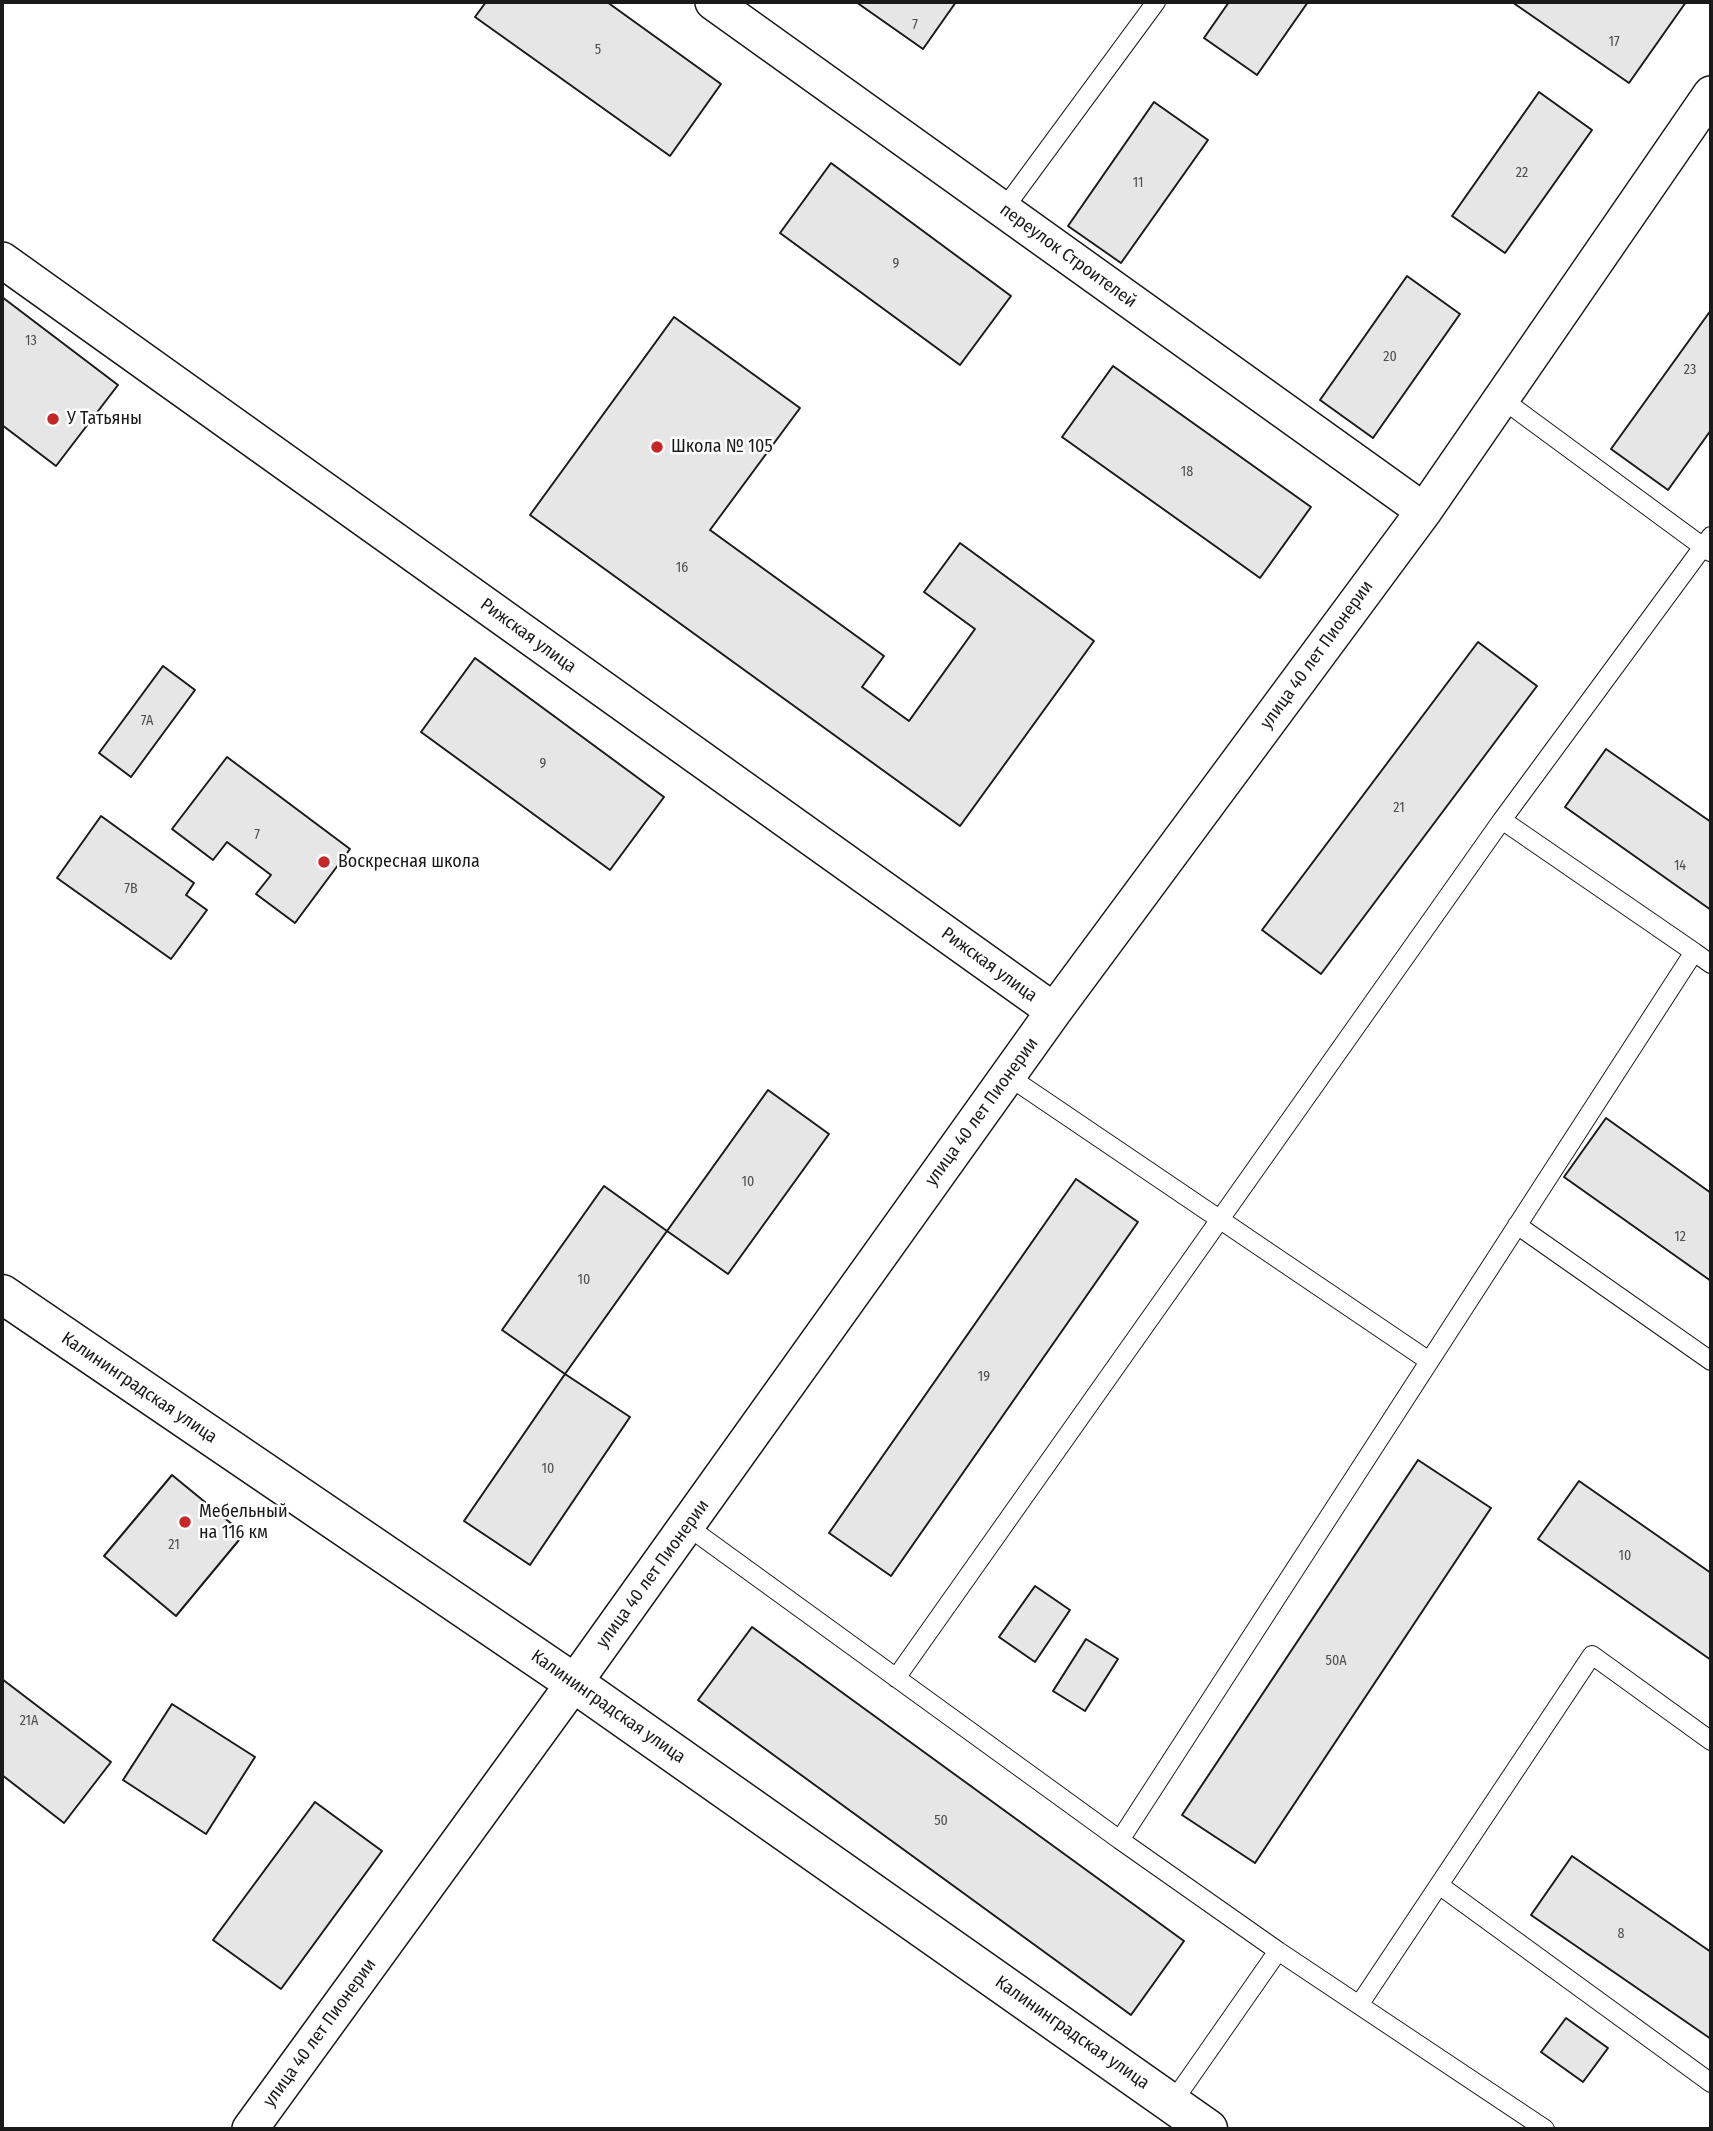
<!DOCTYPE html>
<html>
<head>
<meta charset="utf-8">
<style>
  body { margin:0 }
  #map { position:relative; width:1713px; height:2131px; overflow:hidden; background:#fff; font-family:"Fira Sans Condensed",sans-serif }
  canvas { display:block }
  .frame { position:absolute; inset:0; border:4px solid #1a1a1a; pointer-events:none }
</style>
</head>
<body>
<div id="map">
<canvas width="1713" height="2131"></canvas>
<div class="frame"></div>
</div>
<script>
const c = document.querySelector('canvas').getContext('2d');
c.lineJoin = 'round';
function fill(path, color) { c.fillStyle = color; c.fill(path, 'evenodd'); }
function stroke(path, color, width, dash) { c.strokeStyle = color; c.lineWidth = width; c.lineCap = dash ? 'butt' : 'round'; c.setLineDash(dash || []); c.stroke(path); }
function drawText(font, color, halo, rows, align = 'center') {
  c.font = font + ' "Fira Sans Condensed",sans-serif'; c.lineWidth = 5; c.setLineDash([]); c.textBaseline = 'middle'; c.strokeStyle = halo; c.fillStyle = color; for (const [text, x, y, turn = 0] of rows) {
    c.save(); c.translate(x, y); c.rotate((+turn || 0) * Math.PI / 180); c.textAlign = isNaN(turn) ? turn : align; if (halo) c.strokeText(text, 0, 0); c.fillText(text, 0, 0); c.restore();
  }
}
const building = new Path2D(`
  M486,2H607L721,84L670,156L475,17Z
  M856,2H956L923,49Z
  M1229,2H1308L1257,75L1204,38Z
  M1512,2H1686L1629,83Z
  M1539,92L1592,130L1505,253L1452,216Z
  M1154,102L1208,140L1121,263L1068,226Z
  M831,163L1011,296L960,365L780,233Z
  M1407,276L1460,314L1373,438L1320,400Z
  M2,297L118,385L56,466L2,425Z
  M1711,310V430L1668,490L1611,449Z
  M674,317L800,408L710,530L884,656L862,687L909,721L975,629L924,592L960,543L1094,641L960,826L530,515Z
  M1113,366L1311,507L1260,578L1062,437Z
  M1478,642L1537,686L1321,974L1262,930Z
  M475,658L664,797L610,870L421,732Z
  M163,666L195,690L131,777L99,753Z
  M1606,749L1711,822V910L1565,807Z
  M227,757L350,849L295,923L256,894L271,875L227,842L213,860L172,829Z
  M101,816L194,883L186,895L207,910L171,959L57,878Z
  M768,1090L829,1134L728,1274L667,1231Z
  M1606,1118L1711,1193V1281L1564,1177Z
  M1076,1179L1138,1222L891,1576L829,1533Z
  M604,1186L667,1231L565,1374L502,1330Z
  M565,1374L630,1417L530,1565L464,1521Z
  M1418,1460L1491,1508L1255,1863L1182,1815Z
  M172,1475L244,1534L176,1616L104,1556Z
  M1579,1481L1711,1573V1660L1538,1539Z
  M1035,1586L1070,1610L1035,1662L999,1637Z
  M752,1627L1184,1941L1131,2015L698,1700Z
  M1086,1639L1118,1659L1085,1711L1053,1691Z
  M2,1679L111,1762L64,1823L2,1775Z
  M172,1704L255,1757L206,1834L123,1780Z
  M315,1802L382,1851L281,1989L213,1940Z
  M1572,1856L1711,1952V2039L1531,1915Z
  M1566,2018L1608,2048L1583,2082L1541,2052Z`);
fill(building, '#e6e6e6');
stroke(building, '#1a1a1a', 2);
const lane = new Path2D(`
  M1003,210L1156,2
  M1502,399L1710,552
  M1694,952L1711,964
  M1008,1076L1429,1361
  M1517,1225L1711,1361
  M687,1526L1120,1840
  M896,1678L1502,820
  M1439,1885L1711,2083
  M1278,1951L1545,2129
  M1359,2005L1592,1655L1711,1741
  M1172,2103L1278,1951L1120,1840L1694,952L1502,820L1711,536`);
const street = new Path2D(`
  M713,2L1424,511
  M2,260L1054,1011
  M250,2129L574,1683L1054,1011L1424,511L1711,94`);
const secondary = new Path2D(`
  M2,1294L574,1683L1208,2129`);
stroke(lane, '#1a1a1a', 20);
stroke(street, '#1a1a1a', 38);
stroke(secondary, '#1a1a1a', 41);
stroke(lane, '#fff', 18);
stroke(street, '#fff', 35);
stroke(secondary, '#fff', 38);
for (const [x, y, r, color] of [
  [53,419,7,"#c62828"],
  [657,447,7,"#c62828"],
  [324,862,7,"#c62828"],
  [185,1522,7,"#c62828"]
]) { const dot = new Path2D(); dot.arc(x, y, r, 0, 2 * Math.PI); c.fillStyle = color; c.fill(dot); stroke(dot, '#fff', 2.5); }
drawText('14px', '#4d4d4d', null, [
  ["7",915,25],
  ["17",1614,42],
  ["5",598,50],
  ["22",1522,173],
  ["11",1138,183],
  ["9",896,264],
  ["13",31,341],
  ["20",1390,357],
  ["23",1690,370],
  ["18",1187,472],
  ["16",682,568],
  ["7А",147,721],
  ["9",543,764],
  ["21",1399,808],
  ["7",257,835],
  ["14",1680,866],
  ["7В",131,889],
  ["10",748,1182],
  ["12",1680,1237],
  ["10",584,1280],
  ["19",984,1377],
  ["10",548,1469],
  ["21",174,1545],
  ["10",1625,1556],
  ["50А",1336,1661],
  ["21А",29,1721],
  ["50",941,1821],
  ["8",1621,1934]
]);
drawText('18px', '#1a1a1a', '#fff', [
  ["переулок Строителей",1068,256,36],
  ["Рижская улица",528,636,36],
  ["улица 40 лет Пионерии",1317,655,-54],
  ["Рижская улица",989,965,36],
  ["улица 40 лет Пионерии",982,1112,-54],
  ["Калининградская улица",139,1388,34],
  ["улица 40 лет Пионерии",653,1574,-54],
  ["Калининградская улица",608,1707,35],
  ["улица 40 лет Пионерии",320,2033,-54],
  ["Калининградская улица",1072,2033,35]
]);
drawText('18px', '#1a1a1a', '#fff', [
  ["У Татьяны",67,419],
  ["Школа № 105",671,447],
  ["Воскресная школа",338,862],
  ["Мебельный",199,1512],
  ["на 116 км",199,1533]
], 'left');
</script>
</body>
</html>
